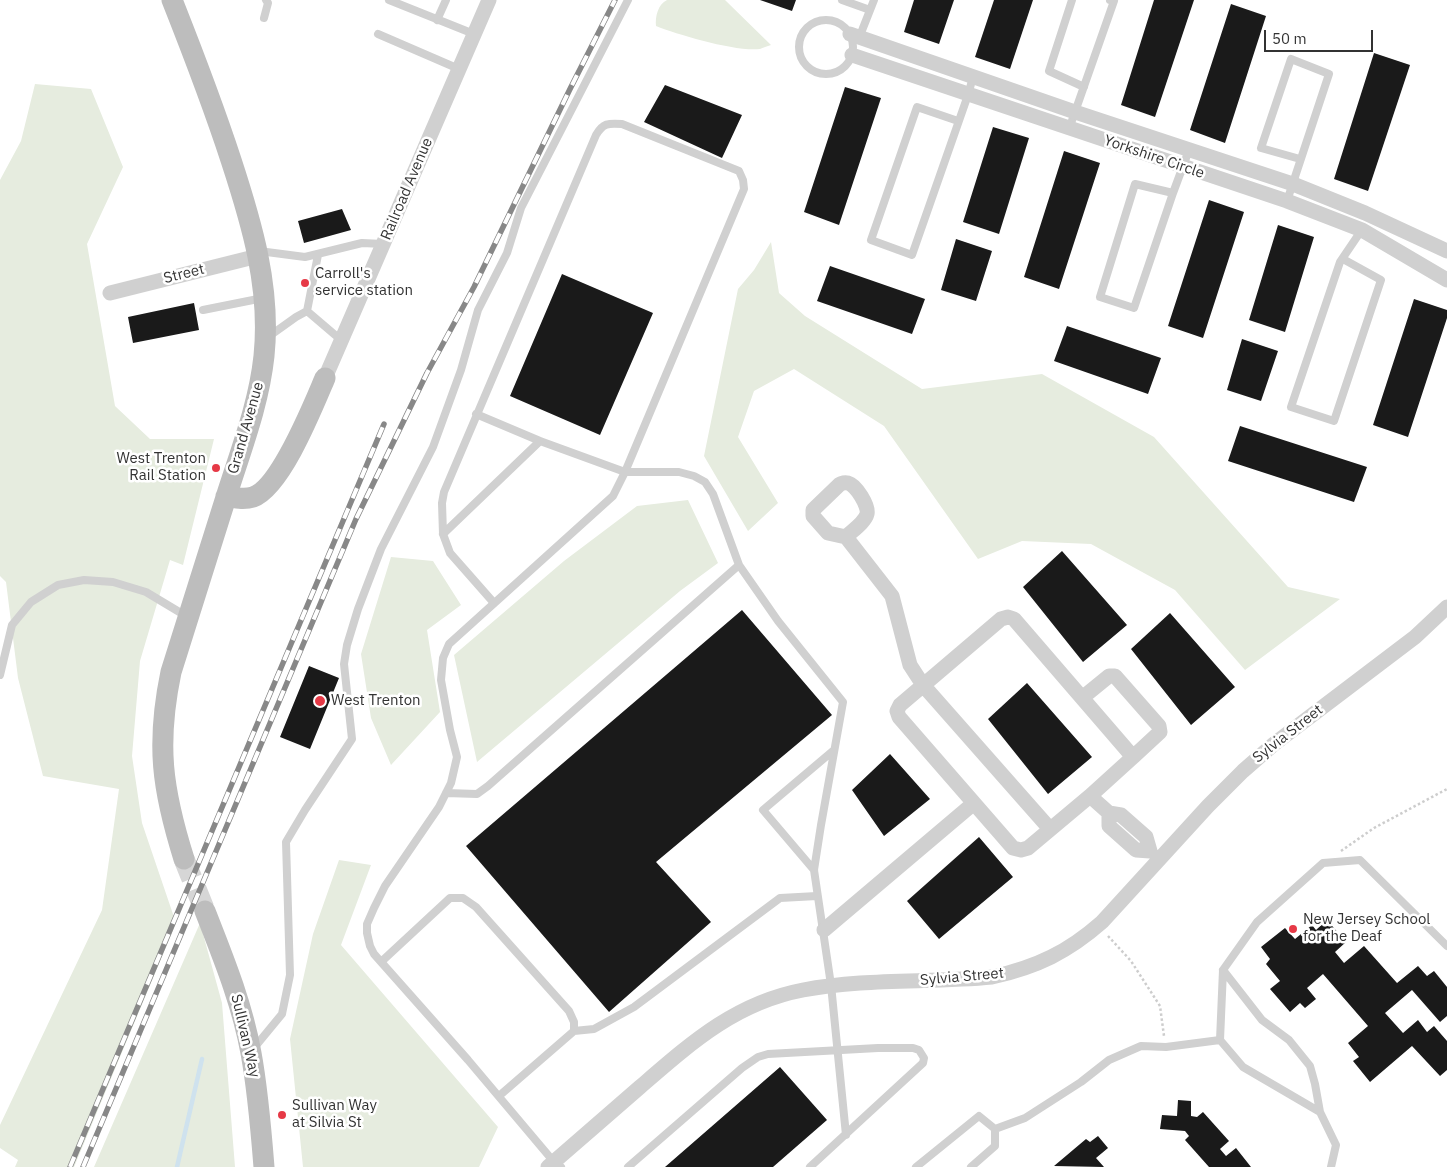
<!DOCTYPE html>
<html>
<head>
<meta charset="utf-8">
<style>
  body { margin:0 }
  #map { position:relative; width:1447px; height:1167px; overflow:hidden; background:#fff; font-family:"IBM Plex Sans",sans-serif }
  canvas { display:block }
  .scale { position:absolute; left:1264px; top:30px; width:109px; height:22px; box-sizing:border-box; border:2px solid #333; border-top:0; padding-left:6px; font-size:15px; line-height:18px; white-space:nowrap; color:#333; -webkit-text-stroke:4px #fff; paint-order:stroke }
</style>
</head>
<body>
<div id="map">
<canvas width="1447" height="1167"></canvas>
<div class="scale">50 m</div>
</div>
<script>
const c = document.querySelector('canvas').getContext('2d');
c.lineJoin = 'round';
function fill(path, color) { c.fillStyle = color; c.fill(path, 'evenodd'); }
function stroke(path, color, width, dash) { c.strokeStyle = color; c.lineWidth = width; c.lineCap = dash ? 'butt' : 'round'; c.setLineDash(dash || []); c.stroke(path); }
function drawText(font, color, halo, rows, align = 'center') {
  c.font = font + ' "IBM Plex Sans",sans-serif'; c.lineWidth = 5; c.setLineDash([]); c.textBaseline = 'middle'; c.strokeStyle = halo; c.fillStyle = color; for (const [text, x, y, turn = 0] of rows) {
    c.save(); c.translate(x, y); c.rotate((+turn || 0) * Math.PI / 180); c.textAlign = isNaN(turn) ? turn : align; if (halo) c.strokeText(text, 0, 0); c.fillText(text, 0, 0); c.restore();
  }
}
fill(new Path2D(`
  M667,0H725L771,45C767,46 763,48 760,49C736,52 679,35 656,26C655,17 658,4 667,0Z
  M35,84L91,89L123,167L87,244L115,406L150,439H214L183,565L170,560L140,661L132,756L142,823L176,923L74,1167H15L18,1160L0,1148V1125L102,910L119,789L43,776L18,678L6,582L0,576V180L21,141Z
  M771,242L779,293L805,316L922,389L1042,374L1154,437L1288,587L1340,599L1245,670L1175,590L1091,544L1022,541L978,559L884,426L794,369L754,391L738,437L778,503L748,531L704,456L738,289L754,270Z
  M688,500L718,563L680,591L477,762L454,655L564,561L637,506Z
  M391,557L433,561L461,605L427,630L440,712L391,765L371,718L361,654Z
  M339,860L371,865L341,945L498,1127L479,1167H303L290,1039L313,934Z
  M200,923L222,1003L235,1167H94Z`), '#e6ecdf');
stroke(new Path2D(`
  M177,1167L202,1059`), '#cfe2ee', 4.5);
fill(new Path2D(`
  M760,0H796L792,11Z
  M914,0H954L939,44L904,32Z
  M994,0H1033L1010,69L975,57Z
  M1154,0H1194L1155,117L1121,105Z
  M1231,4L1266,16L1225,143L1190,130Z
  M1374,53L1410,65L1368,191L1334,179Z
  M665,85L742,115L722,158L644,122Z
  M845,87L881,98L839,225L804,212Z
  M993,127L1029,138L999,234L963,222Z
  M1064,151L1100,163L1059,289L1024,277Z
  M1209,200L1244,212L1203,338L1168,326Z
  M342,209L351,230L304,243L298,221Z
  M1278,225L1314,237L1285,332L1249,320Z
  M956,239L992,251L976,301L941,290Z
  M830,266L925,299L912,334L817,301Z
  M562,274L653,313L600,435L510,396Z
  M1414,299L1447,310V318L1408,437L1373,425Z
  M194,303L199,330L133,343L128,317Z
  M1067,326L1161,358L1148,394L1054,361Z
  M1242,339L1278,351L1261,401L1227,390Z
  M1240,426L1367,467L1354,502L1228,461Z
  M1062,551L1127,625L1083,662L1023,587Z
  M742,610L832,715L656,862L711,922L609,1012L466,846Z
  M1170,613L1235,687L1191,725L1131,649Z
  M309,666L339,678L310,749L280,737Z
  M1027,683L1092,757L1048,794L988,719Z
  M890,754L930,799L884,836L852,790Z
  M979,837L1013,877L939,939L907,901Z
  M1327,920L1346,942L1335,952L1344,963L1364,946L1397,983L1418,966L1427,976L1434,971L1447,987V1016L1440,1022L1412,990L1385,1013L1403,1033L1418,1020L1427,1032L1434,1026L1447,1041V1070L1440,1076L1412,1046L1370,1082L1353,1061L1359,1057L1348,1043L1368,1026L1323,974L1307,988L1316,999L1305,1008L1300,1003L1290,1012L1270,989L1280,981L1266,964L1270,959L1261,947L1285,928L1295,939L1312,925L1316,930Z
  M780,1067L827,1120L773,1167H665Z
  M1178,1100L1191,1101V1116L1197,1117L1203,1112L1229,1141L1220,1149L1226,1156L1236,1148L1251,1167H1209L1185,1140L1189,1136L1185,1131L1160,1129L1162,1115L1177,1116Z
  M1098,1136L1108,1148L1096,1158L1104,1167L1054,1166L1086,1139L1090,1142Z`), '#1a1a1a');
stroke(new Path2D(`
  M184,859L205,911`), '#d6d6d6', 21, [21, 11]);
stroke(new Path2D(`
  M1341,851L1374,828L1447,789
  M1108,936L1131,961L1160,1006L1164,1036`), '#cdcdcd', 2.5, [2.5, 2.5]);
stroke(new Path2D(`
  M389,0L474,34
  M842,0L870,10
  M1072,0L1049,71L1084,87
  M264,18L268,3L266,0
  M437,20L446,0
  M799 47a27 27 0 1 1 54 0a27 27 0 1 1-54 0Z
  M378,34L459,69
  M858,37L861,33L874,0
  M958,121L917,107L871,240L912,255L968,95L973,77
  M1069,129L1114,1L1110,0
  M1173,193L1135,184L1100,297L1134,308L1173,193L1189,150
  M1287,201L1329,74L1291,59L1261,148L1300,159
  M259,251L305,257L362,243L383,244
  M1343,259L1381,280L1334,421L1291,407L1340,262L1363,228
  M203,310L263,298
  M307,311L318,255
  M268,337L296,317L307,311L341,340
  M476,414L540,441
  M443,534L540,441L625,472L613,496L449,644L443,658L441,680L450,730L457,757L451,783L439,807L385,886L374,908L367,924V933L370,946L374,954L468,1060L554,1162L561,1167
  M494,603L450,553L443,534L442,503L444,492L596,135C603,123 608,123 622,124L739,171L743,180L744,189L625,472H679L694,476L705,482L713,494L739,565
  M0,675L12,625L31,602L58,585L84,580L113,582L146,592L186,616
  M446,793L477,794L488,786L739,565L778,621L843,702L821,825L814,870L831,985L846,1135
  M814,870L763,810L834,750
  M381,962L450,898H463L476,907L569,1011L574,1022V1031L499,1096
  M1223,970L1262,1020L1289,1040L1310,1066L1315,1084L1320,1112
  M574,1031L594,1029L634,1007L780,898L817,896
  M254,1048L282,1014L290,975L286,842L305,810L352,739L344,664L347,645L358,609L381,549L433,447L461,370L478,310L507,253L521,208L628,0
  M628,1167L742,1068L758,1057L768,1054L878,1048H913L919,1050L924,1058L923,1063L810,1167
  M916,1167L979,1116L995,1129L1025,1118L1081,1082L1109,1060L1141,1046L1166,1047L1220,1040
  M971,1167L995,1146V1129
  M1331,1167L1336,1145L1320,1112L1243,1067L1220,1040L1223,970L1257,922L1323,863L1360,860L1447,946`), '#d0d0d0', 8);
stroke(new Path2D(`
  M850,34L1075,112L1293,184L1365,213L1447,251
  M852,55L1287,201L1362,230L1447,280
  M110,293L258,256
  M325,378L489,0
  M846,537C852,531 865,522 867,514C869,506 856,485 848,483C844,482 843,483 840,484L813,510V516L828,533L846,537L892,596L910,665L923,685L1050,829
  M1082,698L1109,676H1115L1159,726L1160,732L1133,757
  M1090,796L1133,757L1014,619L1008,617L1001,619L900,705L897,711L899,717L1013,848L1021,850L1028,848L1090,796L1109,813L1121,815L1146,837L1150,851L1136,850L1109,826V813
  M824,930L974,803
  M548,1167C579,1140 609,1114 640,1087C691,1043 735,1003 803,990C865,978 930,983 992,977C1037,967 1068,952 1102,922L1208,806L1243,771L1274,744L1415,637L1447,607`), '#d0d0d0', 15);
stroke(new Path2D(`
  M172,0C193,53 213,105 231,160C252,224 271,288 264,356C259,403 242,447 228,491C209,551 190,612 171,672C156,744 162,789 184,859
  M226,496C235,498 244,500 253,497C281,487 313,406 325,378
  M205,911C223,957 242,1003 251,1053C258,1091 261,1129 264,1167`), '#bdbdbd', 21);
const rail = new Path2D(`
  M70,1167L384,424
  M83,1167L356,519L427,373L474,287L570,89L615,0`);
stroke(rail, '#888', 5.5);
stroke(rail, '#fff', 4, [11]);
for (const [x, y, r, color] of [
  [305,283,5,"#e63946"],
  [216,468,5,"#e63946"],
  [320,701,6,"#e63946"],
  [1293,929,5,"#e63946"],
  [282,1115,5,"#e63946"]
]) { const dot = new Path2D(); dot.arc(x, y, r, 0, 2 * Math.PI); c.fillStyle = color; c.fill(dot); stroke(dot, '#fff', 2); }
drawText('15px', '#333', '#fff', [
  ["Yorkshire Circle",1154,157,19],
  ["Railroad Avenue",407,189,-67],
  ["Street",184,274,-14],
  ["Grand Avenue",246,428,-74],
  ["Sylvia Street",1288,734,-38],
  ["Sylvia Street",962,977,-5],
  ["Sullivan Way",245,1036,77]
]);
drawText('15px', '#333', '#fff', [
  ["Carroll's",315,274],
  ["service station",315,291],
  ["West Trenton",206,459,"right"],
  ["Rail Station",206,476,"right"],
  ["West Trenton",331,701],
  ["New Jersey School",1303,920],
  ["for the Deaf",1303,937],
  ["Sullivan Way",292,1106],
  ["at Silvia St",292,1123]
], 'left');
</script>
</body>
</html>
